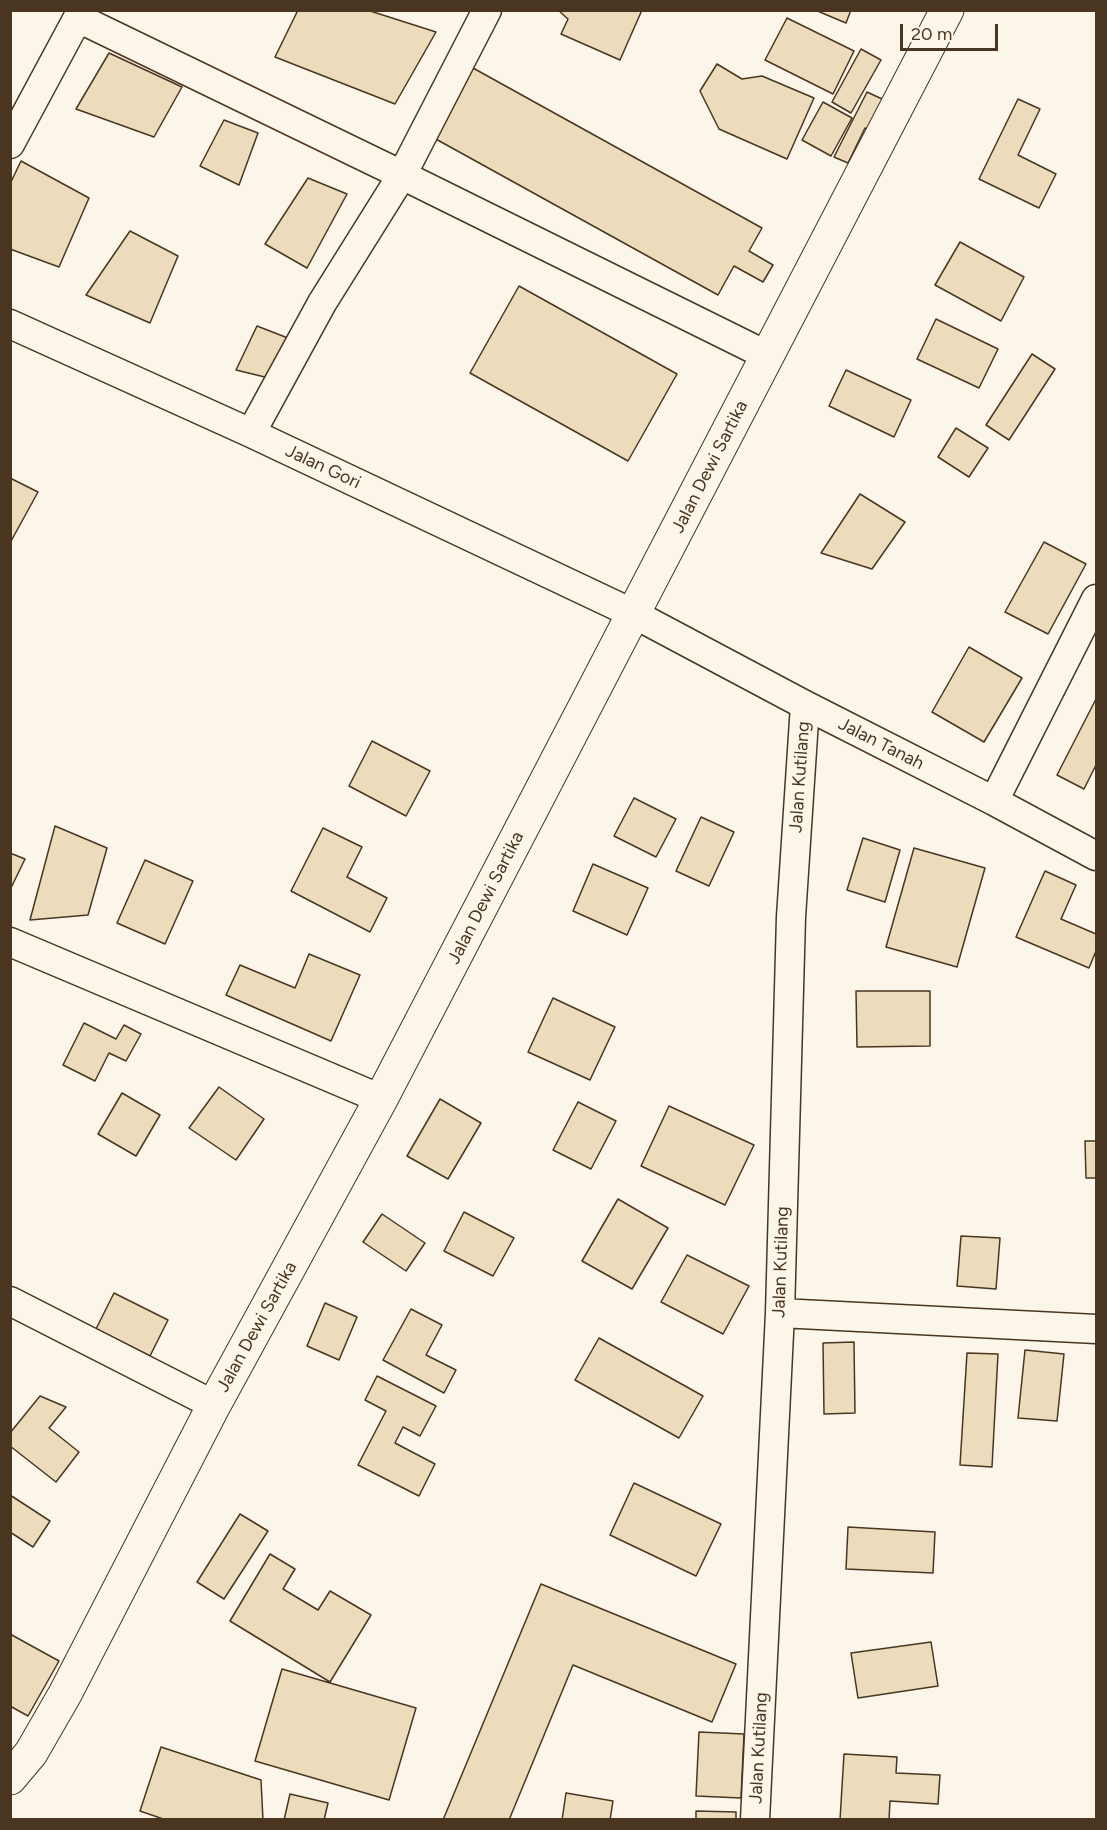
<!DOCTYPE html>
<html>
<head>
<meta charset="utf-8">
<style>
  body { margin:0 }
  #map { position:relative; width:1107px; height:1830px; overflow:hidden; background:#fbf6e9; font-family:Figtree,sans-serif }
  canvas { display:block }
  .frame { position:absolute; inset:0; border:12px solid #4a3520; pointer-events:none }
  .scale { position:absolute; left:900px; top:24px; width:98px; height:27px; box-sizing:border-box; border:3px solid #4a3520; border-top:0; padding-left:8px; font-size:18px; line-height:21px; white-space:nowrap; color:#4a3520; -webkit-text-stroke:4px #fbf6e9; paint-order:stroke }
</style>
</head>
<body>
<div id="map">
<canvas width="1107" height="1830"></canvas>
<div class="frame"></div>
<div class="scale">20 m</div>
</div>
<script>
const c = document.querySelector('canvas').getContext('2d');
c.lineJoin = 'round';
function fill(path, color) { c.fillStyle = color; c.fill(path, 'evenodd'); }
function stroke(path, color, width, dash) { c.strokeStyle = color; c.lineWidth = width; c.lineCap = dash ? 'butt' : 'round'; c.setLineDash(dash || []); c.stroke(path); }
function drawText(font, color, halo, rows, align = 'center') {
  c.font = font + ' Figtree,sans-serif'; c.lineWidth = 4.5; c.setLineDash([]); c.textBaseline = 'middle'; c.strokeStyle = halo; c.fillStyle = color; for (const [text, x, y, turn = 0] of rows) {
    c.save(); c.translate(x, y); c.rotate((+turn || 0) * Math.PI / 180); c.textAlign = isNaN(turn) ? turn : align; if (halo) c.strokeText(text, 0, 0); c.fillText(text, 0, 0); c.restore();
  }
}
const building = new Path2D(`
  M298,10H367L436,32L395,104L275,57Z
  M558,10H642L620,60L561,34L568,19Z
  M815,10H851L846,23Z
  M787,18L854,51L833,94L765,60Z
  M861,49L881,60L851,113L832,102Z
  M109,53L182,87L154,137L76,109Z
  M717,64L742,79L762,76L814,98L787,159L719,129L700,91Z
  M473,68L762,228L749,251L773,265L763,282L734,266L718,295L434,138Z
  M867,92L895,105L880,135L865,128L848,163L834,157Z
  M1018,99L1040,109L1018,155L1056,174L1039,208L979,179Z
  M823,102L852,118L831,156L802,140Z
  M224,120L258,133L239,185L200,166Z
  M21,161L89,198L59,267L10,249V184Z
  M308,178L347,194L307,268L265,244Z
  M130,231L178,256L150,323L86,295Z
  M960,242L1024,277L1001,321L935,285Z
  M519,286L677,374L628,461L470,373Z
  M936,319L998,349L979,388L917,359Z
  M257,326L293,340L273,379L236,370Z
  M1032,354L1055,369L1009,440L986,425Z
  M846,370L911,400L894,437L829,406Z
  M956,428L988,448L969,477L938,457Z
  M10,478L38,492L10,543Z
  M860,494L905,522L872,569L821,553Z
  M1044,542L1086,564L1048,634L1005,612Z
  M969,647L1022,678L984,742L932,712Z
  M1096,699V765L1084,789L1057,775Z
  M372,741L430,771L406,816L349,786Z
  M634,798L676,819L656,857L614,836Z
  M701,817L734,832L709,886L676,871Z
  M55,826L107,848L88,915L30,920Z
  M323,828L362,847L347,877L387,898L370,932L291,891Z
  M863,838L900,850L885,902L847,890Z
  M914,848L985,868L957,967L886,947Z
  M10,853L25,859L10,890Z
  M145,860L193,881L165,944L117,923Z
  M593,864L648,888L627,935L573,911Z
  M1045,871L1076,885L1061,919L1096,934V951L1089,968L1016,937Z
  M309,954L360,975L331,1041L226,995L240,965L295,988Z
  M856,991H930V1046L857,1047Z
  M553,998L615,1027L590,1080L528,1052Z
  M84,1023L116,1039L124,1025L141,1034L126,1061L109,1053L95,1081L63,1065Z
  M219,1087L264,1119L236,1160L189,1128Z
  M122,1093L160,1115L136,1156L98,1134Z
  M440,1099L481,1123L448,1179L407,1156Z
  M578,1102L616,1121L591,1169L553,1150Z
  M669,1106L754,1145L725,1205L641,1166Z
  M1085,1141H1096V1178H1086Z
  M618,1199L668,1228L632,1289L582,1261Z
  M464,1212L514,1238L493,1276L444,1251Z
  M382,1214L425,1243L406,1271L363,1242Z
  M961,1236L1000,1238L996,1289L957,1286Z
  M687,1255L749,1286L723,1334L661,1302Z
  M114,1293L168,1320L150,1356L96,1329Z
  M325,1303L357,1317L339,1360L307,1346Z
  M411,1309L442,1325L426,1355L456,1370L444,1393L383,1360Z
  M599,1338L703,1396L679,1438L575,1380Z
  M854,1342L855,1413L824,1414L823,1343Z
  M1025,1350L1064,1354L1057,1421L1018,1418Z
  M967,1353L998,1354L992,1467L960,1465Z
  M377,1376L436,1406L420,1436L403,1427L395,1443L435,1464L419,1496L358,1465L386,1411L365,1400Z
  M40,1396L66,1407L49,1428L79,1452L56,1482L10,1446V1433Z
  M634,1483L721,1524L696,1576L610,1535Z
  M10,1495L50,1521L33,1547L10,1532Z
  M240,1514L268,1531L224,1599L197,1582Z
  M848,1527L935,1532L933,1573L846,1569Z
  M270,1554L295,1569L283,1589L318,1610L330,1591L371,1615L330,1682L230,1621Z
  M541,1584L736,1664L712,1722L573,1665L509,1820H443Z
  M10,1634L59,1661L28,1716L10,1706Z
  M931,1642L938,1686L858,1698L851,1653Z
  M282,1669L416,1708L389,1800L255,1761Z
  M699,1732L744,1734L741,1798L696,1796Z
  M161,1747L261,1780L263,1820H166L140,1811Z
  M844,1754L897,1757L896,1773L940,1775L938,1804L890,1801L889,1820H840Z
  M566,1793L613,1801L610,1820H562Z
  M290,1794L328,1803L324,1820H284Z
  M696,1811L736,1812V1820H696Z`);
fill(building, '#ecdcbc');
stroke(building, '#4a3520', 1.5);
const street = new Path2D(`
  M78,18L402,175L768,356
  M10,144L82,10
  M10,324L251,433L634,614L805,705L994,801L1096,856
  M251,433L322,303L402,175L487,10
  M994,801L1096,599
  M10,942L381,1099
  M10,1301L214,1405
  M780,1313L1096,1329
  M755,1820L780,1313L791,917L805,705`);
const secondary = new Path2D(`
  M10,1778L31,1753L65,1694L214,1405L381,1099L947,10`);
stroke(street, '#4a3520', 31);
stroke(secondary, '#4a3520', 35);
stroke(street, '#fbf6e9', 28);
stroke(secondary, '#fbf6e9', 33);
drawText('18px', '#4a3520', '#fbf6e9', [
  ["Jalan Gori",323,467,25],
  ["Jalan Dewi Sartika",710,467,-63],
  ["Jalan Tanah",881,744,27],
  ["Jalan Kutilang",800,777,-86],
  ["Jalan Dewi Sartika",486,898,-63],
  ["Jalan Kutilang",781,1262,-88],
  ["Jalan Dewi Sartika",257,1327,-61],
  ["Jalan Kutilang",759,1748,-87]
]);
</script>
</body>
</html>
